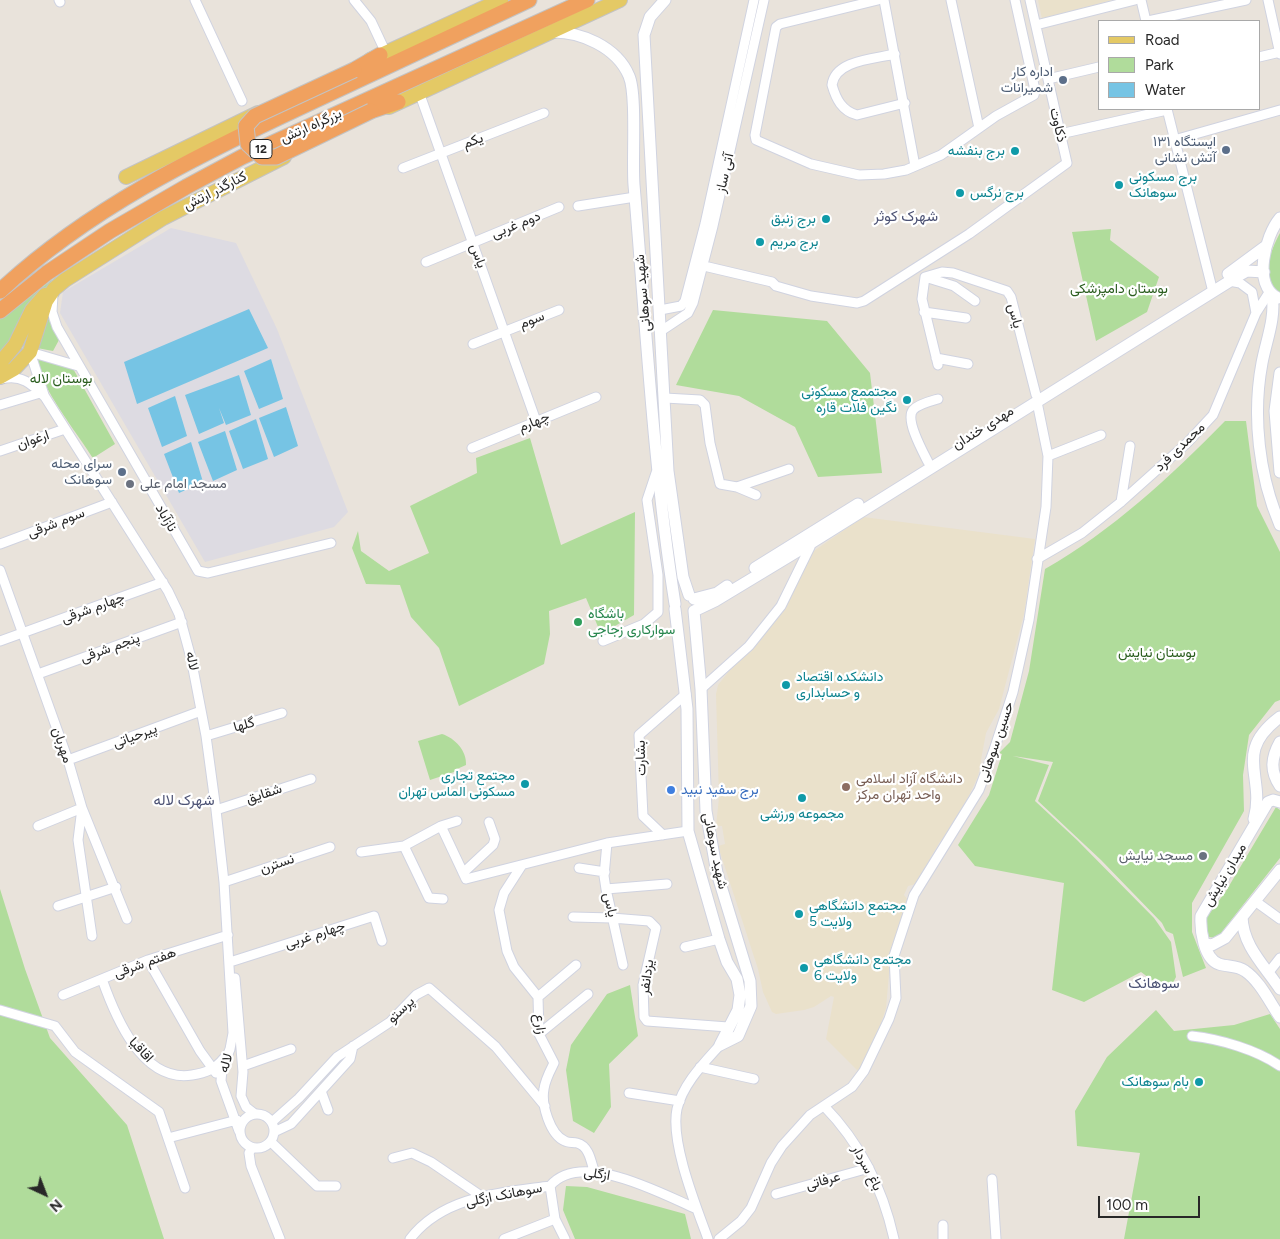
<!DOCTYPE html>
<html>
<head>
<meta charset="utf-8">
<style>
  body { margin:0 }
  #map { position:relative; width:1280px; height:1239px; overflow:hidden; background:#e9e3db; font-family:Figtree,sans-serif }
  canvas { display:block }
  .legend { position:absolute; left:1098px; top:20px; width:162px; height:90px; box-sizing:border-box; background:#fff; border:1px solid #a9a9a9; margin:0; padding:6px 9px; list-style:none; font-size:15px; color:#282828 }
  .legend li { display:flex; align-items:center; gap:10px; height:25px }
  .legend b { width:25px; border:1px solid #a9a9a9 }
  .north { position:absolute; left:20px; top:1169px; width:50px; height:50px; -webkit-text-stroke:4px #fff; paint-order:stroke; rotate:137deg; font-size:14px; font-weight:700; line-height:20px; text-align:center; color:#282828 }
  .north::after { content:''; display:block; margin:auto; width:18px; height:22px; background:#282828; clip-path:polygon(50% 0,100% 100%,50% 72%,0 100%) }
  .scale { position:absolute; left:1098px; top:1196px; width:102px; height:22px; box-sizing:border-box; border:2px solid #282828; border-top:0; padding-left:6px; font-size:15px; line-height:18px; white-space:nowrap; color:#282828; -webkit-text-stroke:4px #fff; paint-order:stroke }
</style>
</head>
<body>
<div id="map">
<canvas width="1280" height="1239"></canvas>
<ul class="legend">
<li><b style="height:6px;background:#e4c965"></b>Road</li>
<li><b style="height:14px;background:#b0dc9b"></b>Park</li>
<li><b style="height:14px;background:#76c4e4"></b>Water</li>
</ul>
<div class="north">N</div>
<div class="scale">100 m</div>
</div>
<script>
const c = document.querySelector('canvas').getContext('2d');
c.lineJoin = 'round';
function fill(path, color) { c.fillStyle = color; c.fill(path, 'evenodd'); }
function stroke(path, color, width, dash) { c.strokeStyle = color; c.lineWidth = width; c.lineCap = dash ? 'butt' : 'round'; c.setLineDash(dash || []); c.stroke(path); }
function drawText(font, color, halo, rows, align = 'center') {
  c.font = font + ' Figtree,Vazirmatn,sans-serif'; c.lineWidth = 4.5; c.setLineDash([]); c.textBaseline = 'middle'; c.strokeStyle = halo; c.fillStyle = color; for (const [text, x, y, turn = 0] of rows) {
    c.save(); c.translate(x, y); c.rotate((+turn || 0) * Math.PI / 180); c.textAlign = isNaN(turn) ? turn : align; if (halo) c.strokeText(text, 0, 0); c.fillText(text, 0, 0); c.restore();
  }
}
fill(new Path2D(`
  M171,228L236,243L277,329L348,512L334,527L205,562L60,313L63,292Z`), '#dddbe2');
fill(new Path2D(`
  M1038,0H1113L1042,19Z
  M863,517L1035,539L1024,614L999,709L986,733L978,776L956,824L939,843L916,884L908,886L904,895L909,901L901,919L890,962L886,1008L874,1045L860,1073L826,1039L834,997L831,996L814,1007L804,1010L776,1014L772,1012L763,992L758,969L718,846L725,844L722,826H716L719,798L716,694L718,685L734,665L761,639L786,606L811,553Z`), '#eae1cb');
fill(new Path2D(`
  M1111,229L1110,240L1159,277L1147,312L1096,341L1072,232Z
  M1280,233V295C1260,278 1270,251 1280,233Z
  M56,277L59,281L0,356V319Z
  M713,310L827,321L870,373L882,473L818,477L795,427L739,396L676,385Z
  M48,318L59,340L53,351L37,348Z
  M37,358L71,365L115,444L93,458C80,437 35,380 37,358Z
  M1225,421H1246L1257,506L1280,552V700L1275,702L1249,735L1243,775L1244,811L1192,903V932L1206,968L1183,977L1173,934L1166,931L1162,923L1101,860L1038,801L1053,762L1013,756L1049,765L1035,801L1077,840L1154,918L1171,942L1176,977L1168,992L1141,972L1084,1002L1052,990L1064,883L975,866L958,845L989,795L1002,754L999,753L1010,742L1029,671L1045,569C1112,531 1170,477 1225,421Z
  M530,438L561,545L635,512L634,615L601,634L586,598L549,611L550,634L544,664L459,706L439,648L411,617L400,585L366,584L352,548L358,531L361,551L389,571L429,553L410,506L477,473L476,458Z
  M442,734C455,738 467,751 466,765L457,769V771L430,780L418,741Z
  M1276,807L1280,810V858L1217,938L1209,937L1206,926L1207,917L1226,891Z
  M0,889L25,969L50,1038L127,1125L164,1239H0Z
  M630,985L638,1036L609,1064L611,1107L594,1133L573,1121L566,1070L571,1045L607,994Z
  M1156,1010L1174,1031L1234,1025L1270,1014L1280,1029V1239H1124L1140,1153L1077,1146L1075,1111L1107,1057Z
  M566,1186L587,1187L685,1214L691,1239H575L563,1210Z`), '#b0dc9b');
fill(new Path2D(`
  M249,309L268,348L137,404L124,362Z
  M271,359L283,399L259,409L244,371Z
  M239,375L251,415L226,425L219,408L224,423L199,434L185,395Z
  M175,396L187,436L162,447L148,408Z
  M286,407L298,446L274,457L259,418Z
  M256,419L268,459L243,469L229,431Z
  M225,431L237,470L213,481L198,442Z
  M191,442L203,482L179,493L164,454Z`), '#76c4e4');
const street = new Path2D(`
  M59,0L60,2
  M195,0L242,101
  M354,0L371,21L386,53
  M878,0L780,24L776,27L755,135L756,140L811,164L859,175L884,174L906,170L941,155L996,116L1034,95L1035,90L1015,0
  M884,0L915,166
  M951,0L979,128
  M1141,0L1146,21
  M1268,0L1280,54
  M1148,21L1246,0
  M1036,25L1135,0
  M895,54C874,59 835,60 832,85C836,99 842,111 857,115L905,103
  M1259,57L1280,52
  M1048,79L1099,67
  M419,92L536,421
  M1167,109L1213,292
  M1060,134L1167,110
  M1174,140L1280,110
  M403,168L544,113
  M578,206L635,197
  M426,262L559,207
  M704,266L772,282L776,286L811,296L857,303L864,301L969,234L1067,163L1030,0
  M925,277L942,272L953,273L1007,291L1011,297L1036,395
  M925,277L922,299L938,365
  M925,277L954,286L975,301
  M1229,281L1240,283L1252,292L1256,313
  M53,295L52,312L57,327L198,571L208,573L331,543
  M660,310L681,306L685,301L705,224L754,0
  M924,312L966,318
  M661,331L688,313L693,303L713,226L764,0
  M473,344L559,310
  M30,352L78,366
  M30,352L44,395
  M936,358L968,364
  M2,379C21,374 32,384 45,397L168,591L179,614L191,658L206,736L216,810L224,882L233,1033L230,1049L222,1069L221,1081L239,1131
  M665,398L700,400L705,405L710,443L720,484L737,487L789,469
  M0,405L40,393
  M472,448L596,397
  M0,451L65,429
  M1048,456L1101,435
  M928,462C923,452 905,420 913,410C918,404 931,401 938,399
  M737,487L756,495
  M1121,502L1130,446
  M0,544L112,502
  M1037,559L1082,533L1121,502L1187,443L1213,415L1256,313L1270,291
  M0,570L68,760L82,808L127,919
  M0,641L163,582
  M603,641L644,624L658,612V575L647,500L656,473
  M38,674L182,622
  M701,689L749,646L781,606L810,547
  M206,736L282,713
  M68,760L201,711
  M82,808L78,840L92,936
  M216,810L311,779
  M38,826L82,808
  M441,826L466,879L607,843L688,831
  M663,835L643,816L639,735L686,694
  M607,843L604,876L606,889L623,965
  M404,846L429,898L443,899
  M361,852L404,846L441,826L457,821
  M522,865L504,893L499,910L507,951L514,967L538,997L539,1034L554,1063C550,1071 545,1080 544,1089C541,1104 550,1135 565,1141C568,1143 573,1142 577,1143C589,1146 591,1161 594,1171
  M579,868L605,872
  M463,873L493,845L495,839L489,822
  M224,882L330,847
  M606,889L667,884
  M1255,901L1280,919
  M58,906L116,887
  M573,917L612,918L649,921L656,928L643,985L644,1017L647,1021L728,1027
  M685,947L719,939
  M148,960L200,1051L216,1073
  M230,962L374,916L382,941
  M1269,972L1280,958
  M235,978L243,1072L241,1096L246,1107L255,1114
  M102,979C115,1016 142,1083 192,1075C206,1073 215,1069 224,1058
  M63,995L148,960L228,935
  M538,997L576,965
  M0,1010L55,1026L75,1052L159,1112L185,1188
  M539,1034L588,994
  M1192,1036C1220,1039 1257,1050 1280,1066
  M243,1066L291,1049
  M700,1067L754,1079
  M321,1091L328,1110
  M629,1093L680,1101
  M824,1106C860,1143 883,1189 894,1239
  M240 1131a17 17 0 1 1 34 0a17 17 0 1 1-34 0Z
  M272,1122L299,1098L337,1057L390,1022L416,995L429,988L496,1047L545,1106
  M274,1132L291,1124L350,1059L353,1046
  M168,1138L237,1120
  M271,1142L317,1186H336
  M252,1148L249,1153L251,1166L280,1239
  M393,1158L412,1153L431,1162L481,1196
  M992,1179L996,1239
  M776,1194L869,1168
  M943,1225V1239
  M410,1239C443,1196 500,1193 550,1186
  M504,1239L555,1219
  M565,1239L555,1219L550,1186C581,1149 662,1194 697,1209
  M708,1239C696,1206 670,1142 677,1109C683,1084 703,1064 720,1045
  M719,1239L741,1221L751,1208L771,1163L782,1146L810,1115L852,1087L864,1071L889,1019L896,998L894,956L914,895L979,790L994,750L1013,692L1029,620L1046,507L1048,456L1037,402`);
const secondary = new Path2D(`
  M665,0L650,17L644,35L668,471L683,577L689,595
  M551,32C580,31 617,47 629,76C637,94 632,161 634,185C646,325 653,465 675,604
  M1228,274L1266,246
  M1272,295C1276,318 1266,341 1262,363C1252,416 1259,476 1280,525
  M1278,298C1252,285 1265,236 1280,218
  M1280,373L1275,411L1280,472
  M755,568L858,504
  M694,599L717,593L727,586
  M675,609L687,709L688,831L719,939L727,962L737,979L740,995L738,1010L720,1045
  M1280,742C1271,758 1270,771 1280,786
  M1280,802L1273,800L1268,802L1201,916C1200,930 1204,959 1219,964C1227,967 1237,965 1245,971C1260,981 1270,1003 1280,1017
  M1254,819C1266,776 1232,753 1280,717
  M1242,917C1243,946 1264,965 1280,989
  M1205,944L1212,945L1225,938L1280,870
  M720,1045L738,1036L751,1006L750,981L717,873L706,811L701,689L694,611L715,601L811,543L1238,276L1247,271L1264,272`);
const primary = new Path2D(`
  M370,60L501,0
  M389,107L620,0
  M126,177L258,113
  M0,363L15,345L32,310L45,295
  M0,377L14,369L30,352L46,301L54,289L65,280L163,218L284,157`);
const highway = new Path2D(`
  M354,70L380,55
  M371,111L398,102
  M0,291C88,209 194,157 303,106C378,71 454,35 529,0
  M0,311L47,273L110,231L186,187L242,157L587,0`);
stroke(street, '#d0d3e0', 11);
stroke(secondary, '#d0d3e0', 13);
stroke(primary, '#c3c3c3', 16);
stroke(highway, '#c3c3c3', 17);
stroke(street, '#fff', 9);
stroke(secondary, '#fff', 11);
stroke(primary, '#e4c965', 14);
stroke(highway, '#f0a15f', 15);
const highwayBridge = new Path2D(`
  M354,70L255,116L246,126L248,144L262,157H276L371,111`);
stroke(highwayBridge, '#c3c3c3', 17, []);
stroke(highwayBridge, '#f0a15f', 15);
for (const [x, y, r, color] of [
  [1063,80,5,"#5c6f8a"],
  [1226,150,5,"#5c6f8a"],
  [1015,151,5,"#0f9aa8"],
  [1119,185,5,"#0f9aa8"],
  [960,193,5,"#0f9aa8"],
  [826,219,5,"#0f9aa8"],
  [760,242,5,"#0f9aa8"],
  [907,400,5,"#0f9aa8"],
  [122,472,5,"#5c6f8a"],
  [130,484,5,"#6b7280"],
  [578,622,5,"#2e9e5b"],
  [786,685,5,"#0f9aa8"],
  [525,784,5,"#0f9aa8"],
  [846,787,5,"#8d6e63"],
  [671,790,5,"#3f7fe0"],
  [802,798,5,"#0f9aa8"],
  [1203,856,5,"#6b7280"],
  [799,914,5,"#0f9aa8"],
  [804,968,5,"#0f9aa8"],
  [1199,1082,5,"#0f9aa8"]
]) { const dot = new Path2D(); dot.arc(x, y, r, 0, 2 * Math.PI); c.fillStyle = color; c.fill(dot); stroke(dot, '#fff', 2); }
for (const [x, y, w] of [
  [261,149,22]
]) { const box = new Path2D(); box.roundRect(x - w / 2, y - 9.5, w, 19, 4); c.fillStyle = '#fff'; c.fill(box); stroke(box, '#282828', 1); }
drawText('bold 12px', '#282828', null, [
  ["12",261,149]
]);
drawText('14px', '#4e5e75', '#fff', [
  ["اداره کار",1053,72],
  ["شمیرانات",1053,88],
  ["ایستگاه ۱۳۱",1216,142],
  ["آتش نشانی",1216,158],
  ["سرای محله",112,464],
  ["سوهانک",112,480]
], 'right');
drawText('14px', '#282828', '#fff', [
  ["ذکاوت",1058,125,77],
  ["بزرگراه ارتش",311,126,-24],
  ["یکم",473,141,-21],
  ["آتی ساز",725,173,-77],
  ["کنارگذر ارتش",215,191,-27],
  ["دوم غربی",516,225,-22],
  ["یاس",478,256,70],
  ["شهید سوهانی",643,293,-95],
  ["یاس",1015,316,76],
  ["سوم",532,320,-21],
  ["چهارم",534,422,-22],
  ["مهدی خندان",983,428,-32],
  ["ارغوان",33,440,-19],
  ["محمدی فرد",1180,447,-44],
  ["نازآباد",166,518,60],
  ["سوم شرقی",56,523,-21],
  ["چهارم شرقی",93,608,-20],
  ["پنجم شرقی",110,648,-20],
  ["لاله",192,661,78],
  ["گلها",244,725,-16],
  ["پیرحیاتی",135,736,-20],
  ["حسین سوهانی",996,742,-71],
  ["مهربان",62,745,71],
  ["بشارت",641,758,-91],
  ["شقایق",264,794,-18],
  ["شهید سوهانی",715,851,78],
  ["نسترن",277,864,-19],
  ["میدان نیایش",1225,875,-59],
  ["یاس",610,905,78],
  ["چهارم غربی",315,935,-18],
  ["هفتم شرقی",145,963,-20],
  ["یزدانفر",647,977,-82],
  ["پرستو",401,1010,-44],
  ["زارع",540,1024,83],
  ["اقاقیا",141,1050,47],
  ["لاله",226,1063,-74],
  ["باغ سردار",867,1168,62],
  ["ازگلی",597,1174,9],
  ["عرفاتی",823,1181,-16],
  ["سوهانک ازگلی",504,1195,-11]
]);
drawText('14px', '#0d838f', '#fff', [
  ["برج بنفشه",1005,151,"right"],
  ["برج مسکونی",1129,177],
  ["سوهانک",1129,193],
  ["برج نرگس",970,193],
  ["برج زنبق",816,219,"right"],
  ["برج مریم",770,242],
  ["مجتممع مسکونی",897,392,"right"],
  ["نگین فلات قاره",897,408,"right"],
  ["دانشکده اقتصاد",796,677],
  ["و حسابداری",796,693],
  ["مجتمع تجاری",515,776,"right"],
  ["مسکونی الماس تهران",515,792,"right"],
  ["مجموعه ورزشی",802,814,"center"],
  ["مجتمع دانشگاهی",809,906],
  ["ولایت 5",809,922],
  ["مجتمع دانشگاهی",814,960],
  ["ولایت 6",814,976],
  ["بام سوهانک",1189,1082,"right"]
], 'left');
drawText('14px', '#2b5e1f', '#fff', [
  ["بوستان دامپزشکی",1119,289],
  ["بوستان لاله",61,379],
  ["بوستان نیایش",1157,653]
]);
drawText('14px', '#5b616d', '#fff', [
  ["مسجد امام علی",140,484],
  ["مسجد نیایش",1193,856,"right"]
], 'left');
drawText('14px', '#27864d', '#fff', [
  ["باشگاه",588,614],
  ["سواركاری زجاجی",588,630]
], 'left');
drawText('14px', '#785e54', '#fff', [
  ["دانشگاه آزاد اسلامی",856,779],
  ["واحد تهران مرکز",856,795]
], 'left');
drawText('14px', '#366cbe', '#fff', [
  ["برج سفید نبید",681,790]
], 'left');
drawText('15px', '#4d5375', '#fff', [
  ["شهرک کوثر",906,217],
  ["شهرک لاله",184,801],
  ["سوهانک",1154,984]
]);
</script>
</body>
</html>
